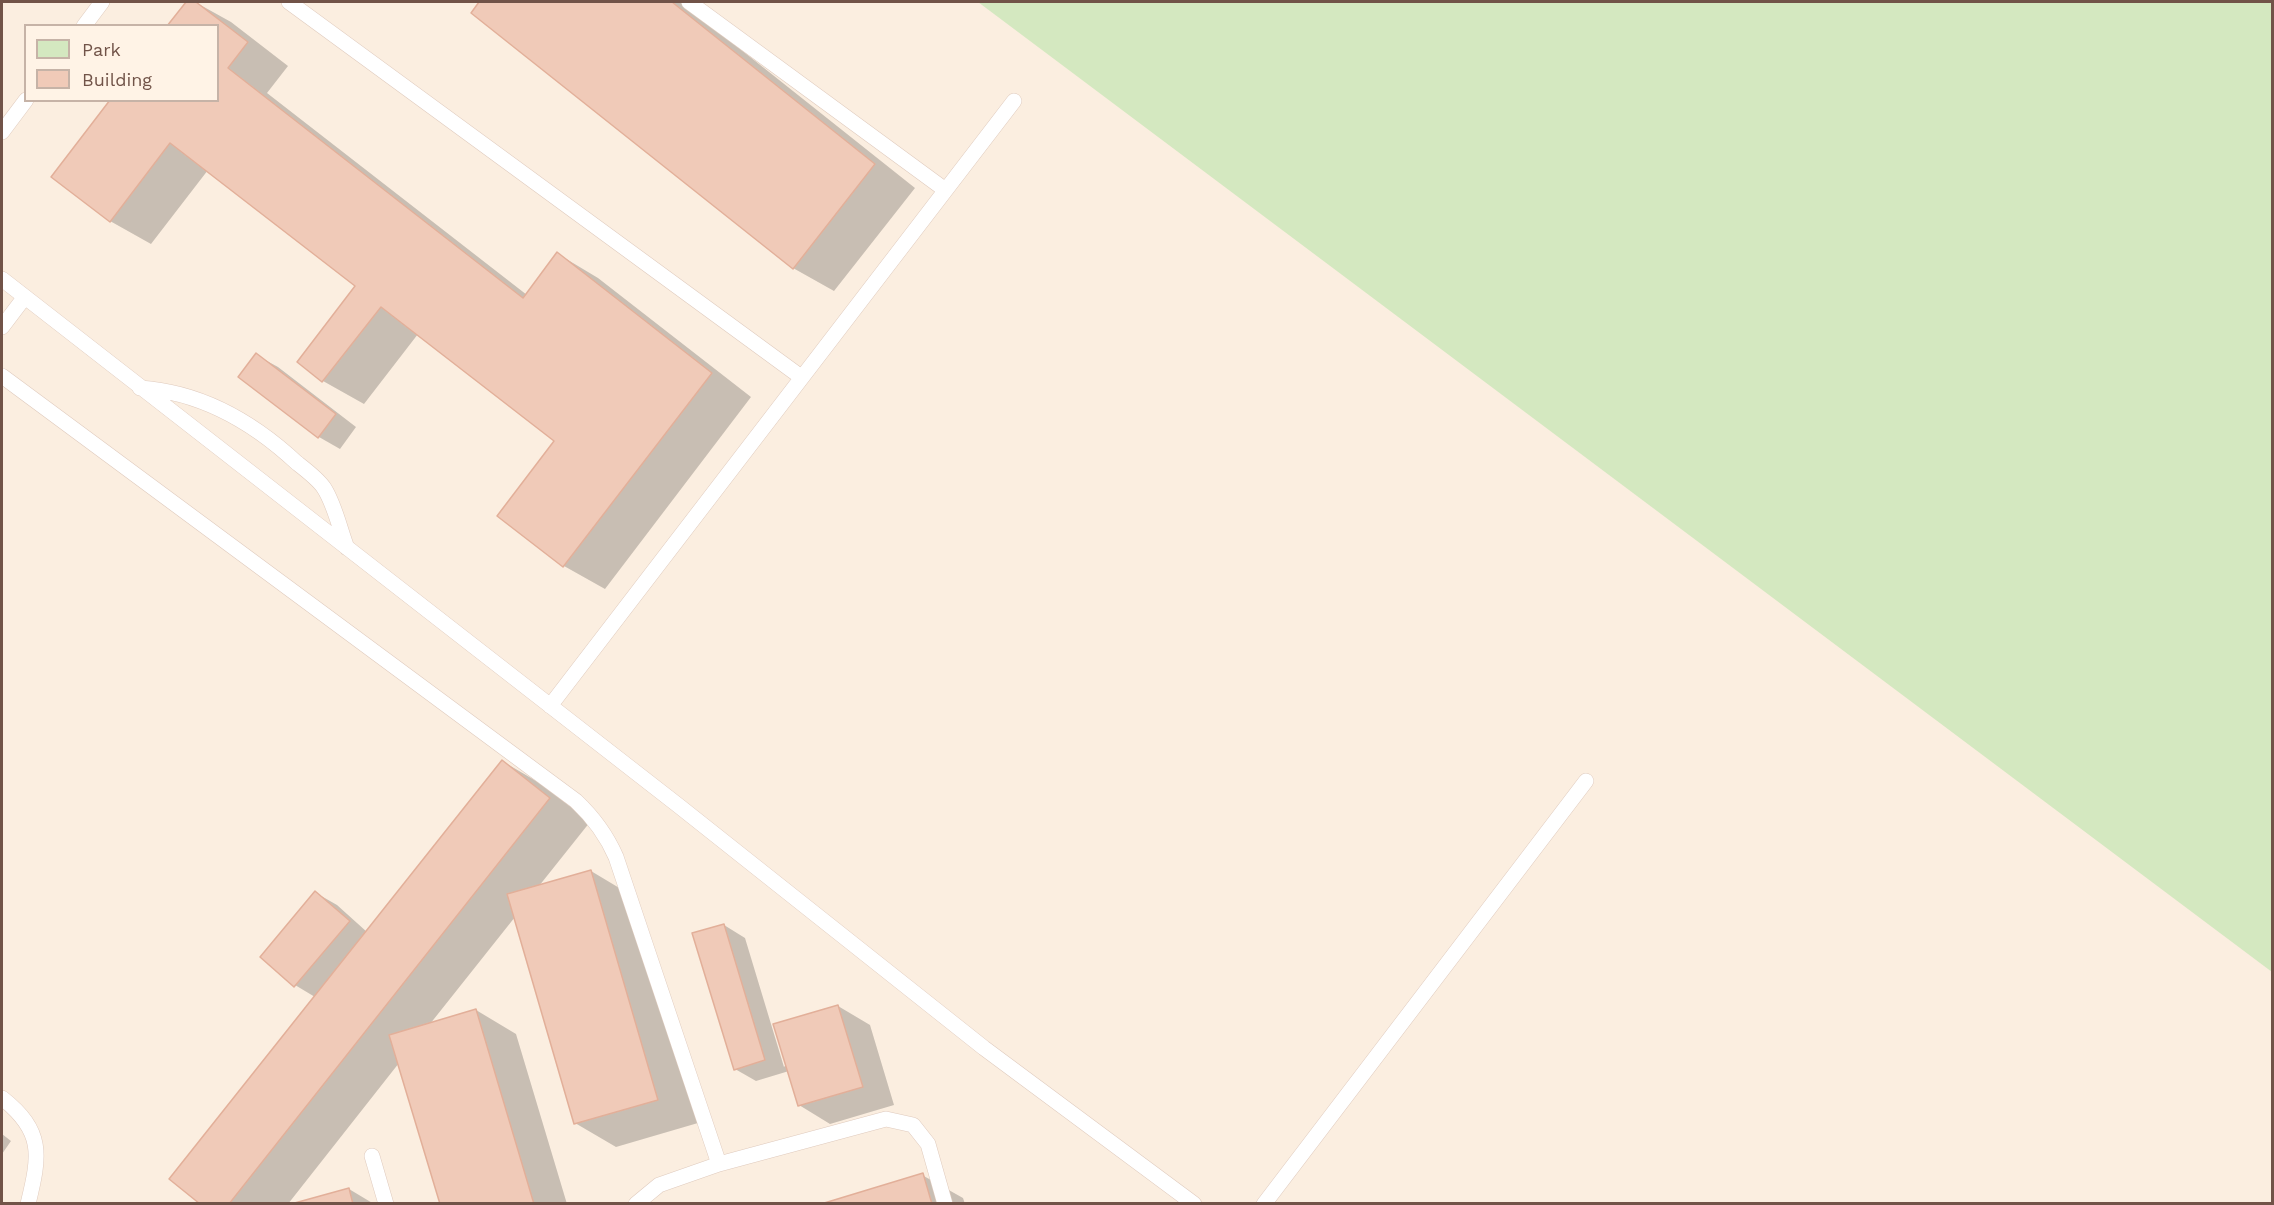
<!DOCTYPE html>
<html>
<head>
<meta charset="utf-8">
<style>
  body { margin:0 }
  #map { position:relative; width:2274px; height:1205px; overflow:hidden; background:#fbeee0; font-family:"Work Sans",sans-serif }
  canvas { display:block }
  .frame { position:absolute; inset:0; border:3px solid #715348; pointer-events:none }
  .legend { position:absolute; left:24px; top:24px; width:195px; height:78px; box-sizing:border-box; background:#fff3e6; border:2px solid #c6b3a7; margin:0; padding:8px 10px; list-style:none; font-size:18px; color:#715348 }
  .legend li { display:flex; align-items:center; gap:12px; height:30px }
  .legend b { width:30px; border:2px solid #c6b3a7 }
</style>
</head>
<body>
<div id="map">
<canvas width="2274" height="1205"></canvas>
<div class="frame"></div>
<ul class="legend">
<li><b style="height:16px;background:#d4e8c0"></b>Park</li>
<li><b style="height:16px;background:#f0cab8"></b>Building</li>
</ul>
</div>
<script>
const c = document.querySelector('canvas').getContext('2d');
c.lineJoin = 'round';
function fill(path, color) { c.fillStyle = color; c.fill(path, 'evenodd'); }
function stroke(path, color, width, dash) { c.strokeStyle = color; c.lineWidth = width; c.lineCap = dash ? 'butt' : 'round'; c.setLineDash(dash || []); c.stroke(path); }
fill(new Path2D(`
  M978,2H2272V972Z`), '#d4e8c0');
fill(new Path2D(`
  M188,2H195L231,22L288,66L267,93L527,295L558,254L598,278L751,397L605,589L564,566L556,441L418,334L364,404L323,381L299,362L357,286L208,170L151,244L110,221L53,176L218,100V26H169Z
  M481,2H681L915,188L834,291L793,268L473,13Z
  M256,355L278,367L356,427L340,449L319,437Z
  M502,761L543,785L590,822L539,886L591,871L631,895L698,1123L616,1147L575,1123L515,917L430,1024L476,1010L516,1034L567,1204H441L399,1063L288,1204H202L315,997L295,985L316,893L337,905L367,932Z
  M724,925L745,938L784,1067L838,1006L870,1025L894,1105L830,1124L799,1105L789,1071L756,1081L735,1069Z
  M2,1134L11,1141L2,1154Z
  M922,1175L963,1198L965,1204H826Z
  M349,1189L374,1204H297Z`), '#0003');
const building = new Path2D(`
  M186,2H196L248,42L228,68L523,298L557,252L712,373L563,567L497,516L554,441L381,307L322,382L297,362L355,286L170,143L110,222L51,177L110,100H218V26H167Z
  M479,2H672L875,164L793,269L471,13Z
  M256,353L336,414L318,438L238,377Z
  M502,760L550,798L229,1204H200L169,1179Z
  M591,870L658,1100L574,1124L507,894Z
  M315,891L350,921L294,987L260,957Z
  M724,924L765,1060L734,1070L692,933Z
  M838,1005L863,1087L798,1106L773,1024Z
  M476,1009L534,1204H440L389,1035Z
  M923,1173L932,1204H821Z
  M349,1188L353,1204H291Z`);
fill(building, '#f0cab8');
stroke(building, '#e2af99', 1.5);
const service = new Path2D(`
  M289,2L801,377
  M689,2L944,189
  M84,26L102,2
  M2,132L26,100
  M2,279L679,806L984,1048L1194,1204
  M2,327L24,298
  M2,376L576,801C594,818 606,834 616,857L719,1164
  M140,388C201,392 253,422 297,463C306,470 318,479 324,488C335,505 340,530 347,548
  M550,706L1014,101
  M2,1098C44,1131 40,1155 28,1204
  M372,1156L386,1204
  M636,1204L659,1185L719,1164L886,1119L913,1125L928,1144L945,1204
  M1264,1204L1586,781`);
stroke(service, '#dfcabd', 16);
stroke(service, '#fff', 15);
</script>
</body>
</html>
